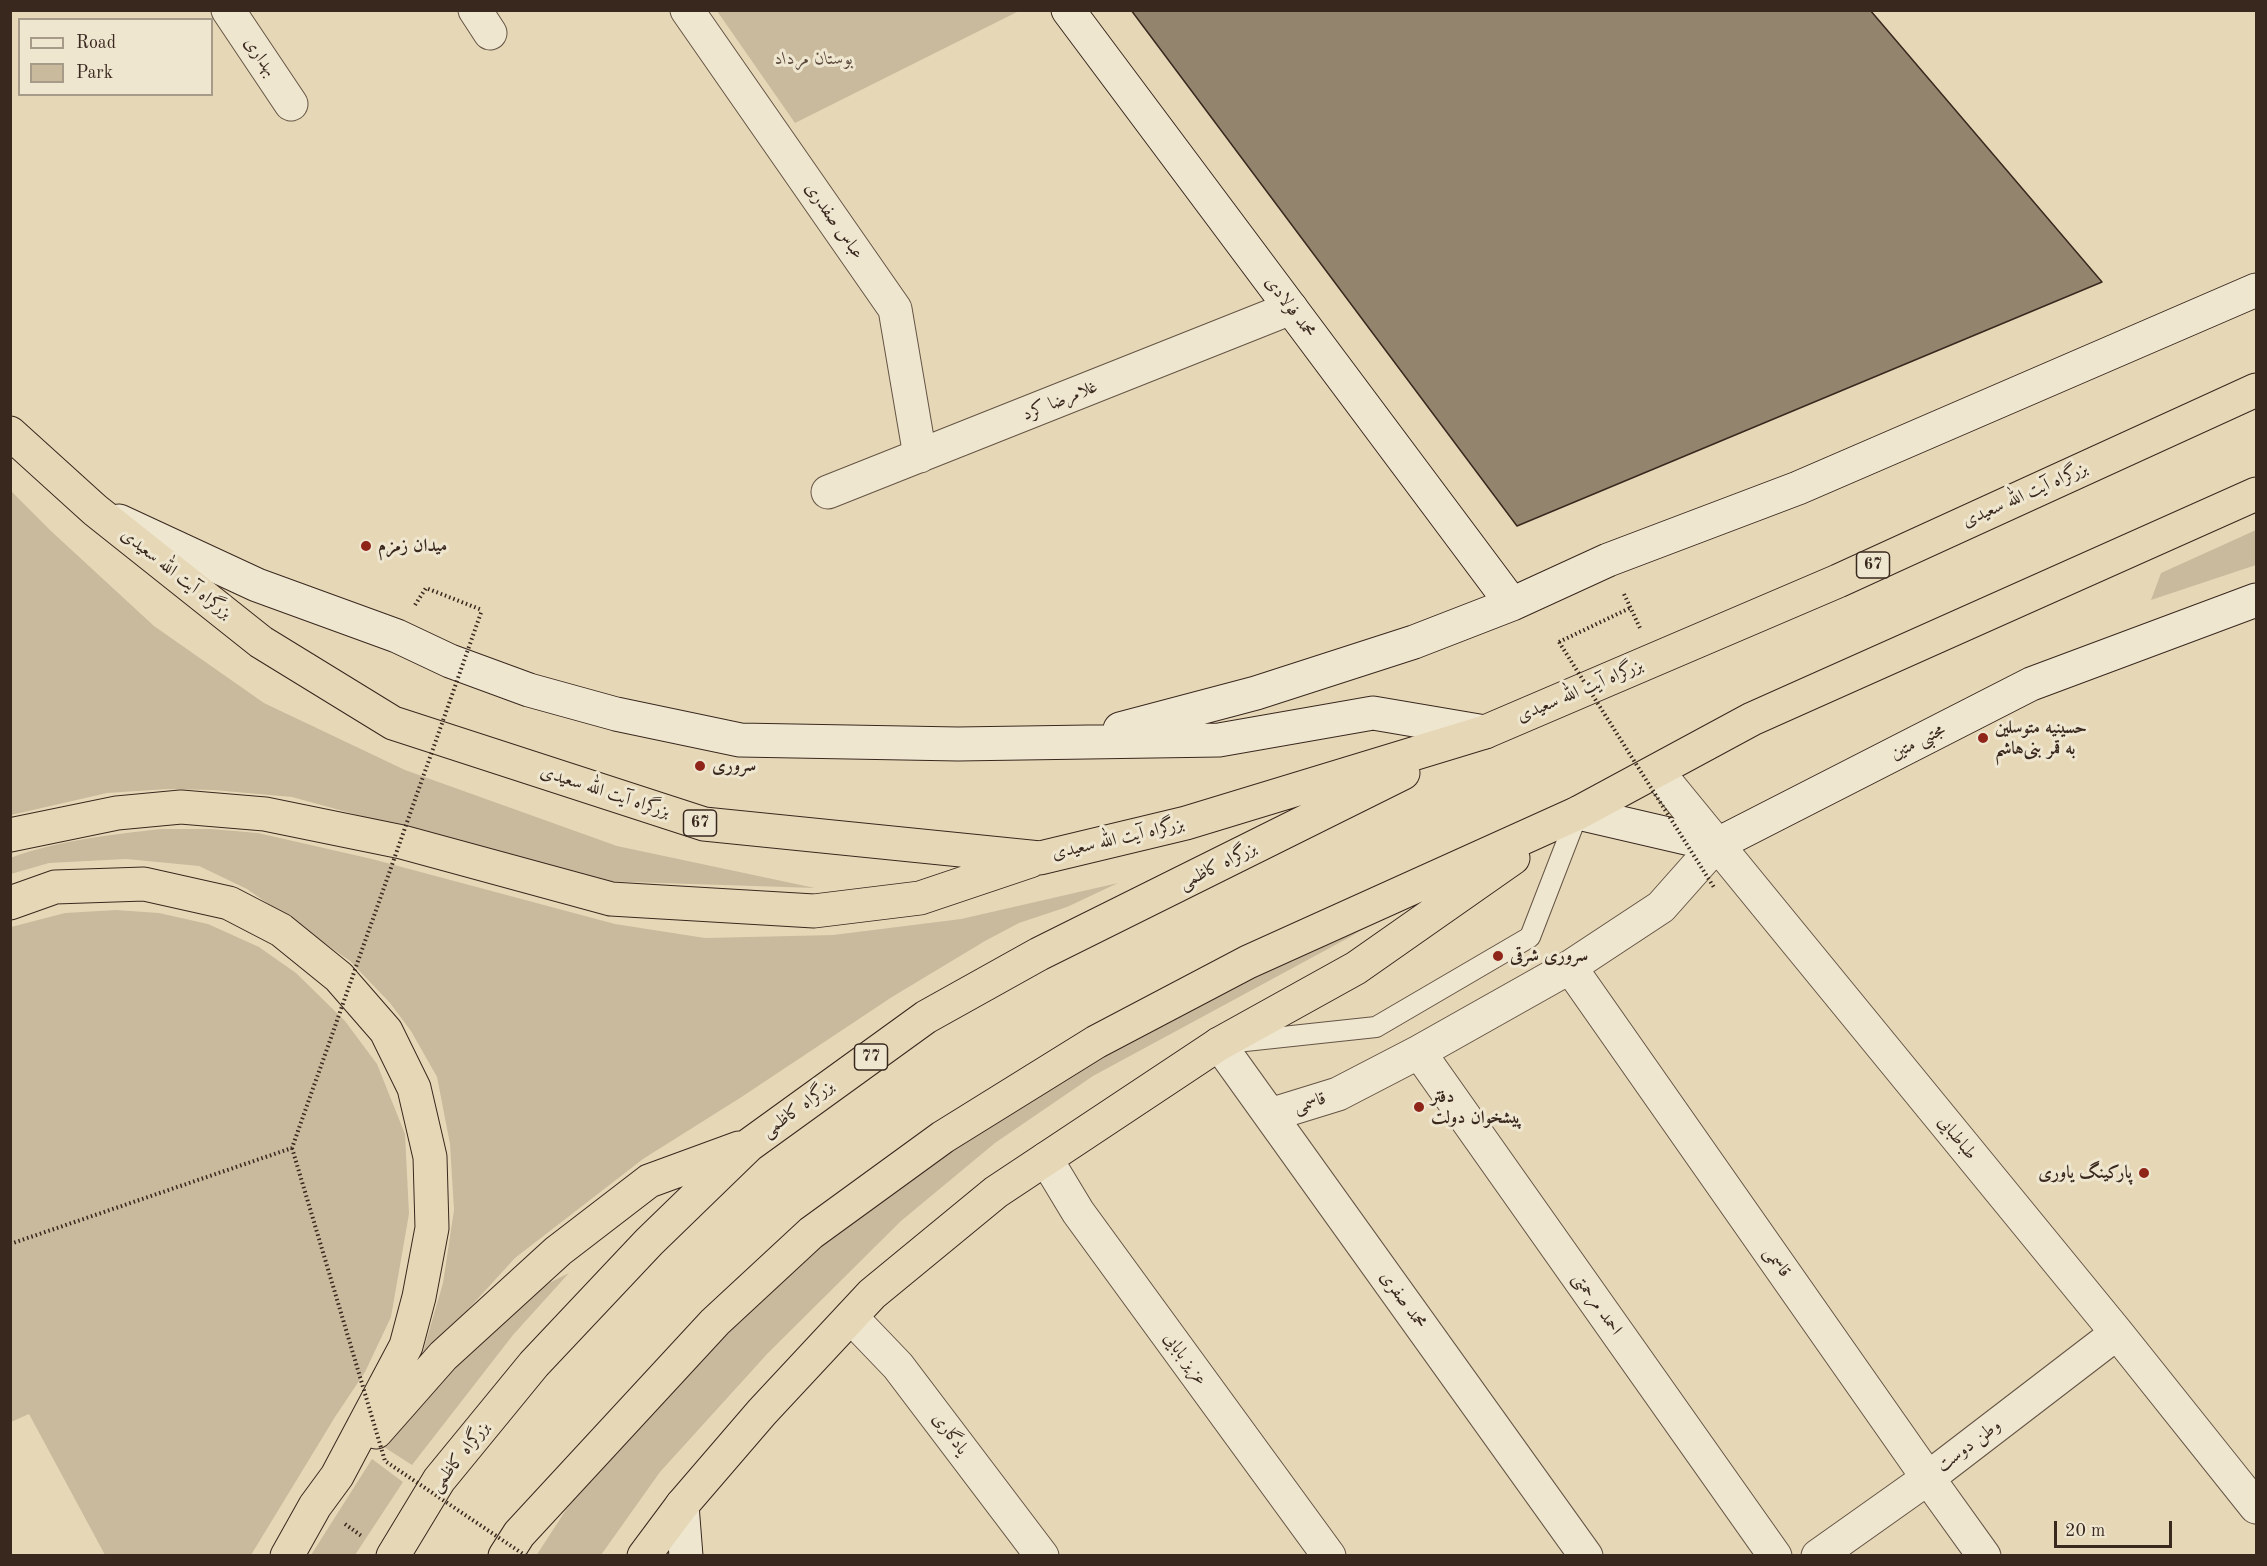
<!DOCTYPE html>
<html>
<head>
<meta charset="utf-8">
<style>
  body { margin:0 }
  #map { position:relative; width:2267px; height:1566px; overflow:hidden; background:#e6d8b7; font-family:"Old Standard TT",serif }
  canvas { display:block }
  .frame { position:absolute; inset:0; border:12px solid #39281e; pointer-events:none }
  .legend { position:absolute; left:18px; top:18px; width:195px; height:78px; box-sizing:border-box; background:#efe6d0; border:2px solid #a69a89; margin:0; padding:8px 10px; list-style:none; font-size:18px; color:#39281e }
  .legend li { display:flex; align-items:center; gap:12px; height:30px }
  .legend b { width:30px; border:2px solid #a69a89 }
  .scale { position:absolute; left:2054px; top:1521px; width:118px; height:27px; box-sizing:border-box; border:3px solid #39281e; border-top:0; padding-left:8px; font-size:18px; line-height:21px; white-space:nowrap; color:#39281e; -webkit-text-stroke:4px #efe6d0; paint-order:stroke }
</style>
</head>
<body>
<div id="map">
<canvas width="2267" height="1566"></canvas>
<div class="frame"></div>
<ul class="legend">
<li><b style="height:8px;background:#efe6d0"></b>Road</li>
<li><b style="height:16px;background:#c9ba9d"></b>Park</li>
</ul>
<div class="scale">20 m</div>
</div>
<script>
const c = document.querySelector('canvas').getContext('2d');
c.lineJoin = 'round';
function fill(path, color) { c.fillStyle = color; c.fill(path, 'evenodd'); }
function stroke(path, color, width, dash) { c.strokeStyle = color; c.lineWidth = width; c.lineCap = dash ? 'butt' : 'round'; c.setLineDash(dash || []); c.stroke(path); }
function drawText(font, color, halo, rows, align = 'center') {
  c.font = font + ' "Old Standard TT",Amiri,serif'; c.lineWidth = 6; c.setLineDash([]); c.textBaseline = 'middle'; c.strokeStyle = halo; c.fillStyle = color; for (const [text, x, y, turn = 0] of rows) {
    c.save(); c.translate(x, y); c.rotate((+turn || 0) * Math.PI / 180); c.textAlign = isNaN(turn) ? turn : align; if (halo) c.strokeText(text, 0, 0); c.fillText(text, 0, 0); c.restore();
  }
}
fill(new Path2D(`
  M1019,11L795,123L717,11V10Z
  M10,490L51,531L154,626L264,703L405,770L617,846L815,888L598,881L292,797L213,790L168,789L107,793L11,815Z
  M2256,530V565L2151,600L2161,573Z
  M161,829H211L258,833L372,859L615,924L705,938L833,935L961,919L1118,883L1067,907L1019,923L985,941L892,997L740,1098L643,1159L515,1258L420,1362L443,1283L454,1210L450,1144L437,1077L411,1031L390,1003L350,961L247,889L199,866L126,859L49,863L11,874L10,858C59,840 110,835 161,829Z
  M1413,899L1350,937L1093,1076L995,1143L901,1221L768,1353L660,1472L601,1555L536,1556L573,1499L748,1303L905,1174L1145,1027Z
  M116,910L159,913L208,924L259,947L296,973L345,1021L377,1064L405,1134L409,1214L391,1317L365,1372L335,1417L251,1555H105L29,1414L11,1422V927L65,913Z
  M569,1273L513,1335L412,1465L384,1447L423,1399L469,1348L535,1290Z
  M372,1459L403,1482L355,1555H311Z`), '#c9ba9d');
const building = new Path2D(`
  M1131,10H1870L2102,282L1517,526Z`);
fill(building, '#93846e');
stroke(building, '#39281e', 1.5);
const lane = new Path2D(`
  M1236,1042L1376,1027L1530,937L1578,813`);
const street = new Path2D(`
  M228,10L291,104
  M475,10L490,33
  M687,10L895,309L920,456
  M828,492L1291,308
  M1657,771L2117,1333L2256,1507
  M1570,967L1928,1478L1984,1556
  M1219,1044L1586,1556
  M1419,1052L1775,1556
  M1270,1115L1338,1094L1419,1052L1570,967L1661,907L1716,845
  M1046,1159L1078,1212L1329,1556
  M851,1317L898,1366L1042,1556
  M1818,1556L1928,1478L2117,1333`);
const secondary = new Path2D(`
  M1068,10L1512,604
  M119,521L257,585L397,636L450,661L529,690L616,714L740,740L958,744L1219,740L1373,713L1485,732
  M1120,729L1256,693L1414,642L1512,604L1608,560L1798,488L2256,290
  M1578,813L1716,845L2031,684L2256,600
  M682,1505L686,1556`);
const highway = new Path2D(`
  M10,433L95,510L261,642L393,723L704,824L1040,858L1186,823L1485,732L1838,581L2256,390
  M10,835L117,813L181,807L265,814L402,842L611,899L814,911L920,898L1030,861
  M10,903L55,887L144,884L229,903L281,930L339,977L386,1031L414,1088L430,1157L432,1228L419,1297L406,1346L337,1476L315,1506L287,1556
  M376,1432L443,1356L558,1251L649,1181L739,1148
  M393,1556L439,1480L534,1364L649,1242L749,1145L926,1017L1039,954L1403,773
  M505,1556L519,1534L715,1322L811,1233L943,1137L1096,1042L1248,962L1578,813L1752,719L2256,494
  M644,1556L682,1505L762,1412L872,1294L996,1192L1219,1044L1356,968L1513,858`);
stroke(lane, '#645444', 22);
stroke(street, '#645444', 35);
stroke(secondary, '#39281e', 35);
stroke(highway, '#39281e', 35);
stroke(new Path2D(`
  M1624,594L1640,628
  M415,605L426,588L482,610
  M1559,642L1630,608
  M345,1524L363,1537`), '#39281e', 4, [1.5, 3]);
stroke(lane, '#efe6d0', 20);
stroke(street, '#efe6d0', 33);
stroke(secondary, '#efe6d0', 33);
stroke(highway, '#e6d8b7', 33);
stroke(new Path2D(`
  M1559,642L1715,889
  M292,1148L385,1461L526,1556
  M10,1244L292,1148L482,610`), '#39281e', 4, [1.5, 3]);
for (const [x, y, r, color] of [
  [366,546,6,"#8f2418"],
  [1983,738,6,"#8f2418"],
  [700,766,6,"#8f2418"],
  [1498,956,6,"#8f2418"],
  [1419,1107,6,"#8f2418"],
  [2144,1173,6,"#8f2418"]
]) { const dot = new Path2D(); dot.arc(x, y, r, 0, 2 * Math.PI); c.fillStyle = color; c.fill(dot); stroke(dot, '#efe6d0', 2); }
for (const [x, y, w] of [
  [1873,565,33],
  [700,823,33],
  [871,1057,33]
]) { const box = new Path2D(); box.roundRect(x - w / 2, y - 13, w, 26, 4.5); c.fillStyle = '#efe6d0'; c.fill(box); stroke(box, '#39281e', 1.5); }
drawText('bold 16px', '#39281e', null, [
  ["67",1873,565],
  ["67",700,823],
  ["77",871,1057]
]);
drawText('18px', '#39281e', '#efe6d0', [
  ["بهداری",260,57,56],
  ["عباس صفدری",834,221,55],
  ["محمد فولادی",1290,307,53],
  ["غلامرضا کرد",1060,401,-22],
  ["بزرگراه آیت الله سعیدی",2025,495,-24],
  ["بزرگراه آیت الله سعیدی",176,574,38],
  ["بزرگراه آیت الله سعیدی",1580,691,-23],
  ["مجتبی متین",1918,742,-27],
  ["بزرگراه آیت الله سعیدی",605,792,18],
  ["بزرگراه آیت الله سعیدی",1118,839,-13],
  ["بزرگراه کاظمی",1218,866,-27],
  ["قاسمی",1310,1103,-17],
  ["بزرگراه کاظمی",798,1109,-36],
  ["طباطبایی",1957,1138,51],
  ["قاسمی",1777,1262,55],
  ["محمد صفری",1403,1300,54],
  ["احمد مرحمتی",1597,1304,55],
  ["عزیز بابایی",1185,1359,54],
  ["یادگاری",950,1434,53],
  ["وطن دوست",1969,1446,-37],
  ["بزرگراه کاظمی",460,1457,-52]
]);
drawText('italic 18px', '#5d4c3e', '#efe6d0', [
  ["بوستان مرداد",814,59]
]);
drawText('bold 18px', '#39281e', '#efe6d0', [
  ["میدان زمزم",378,546],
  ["حسینیه متوسلین",1995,728],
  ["به قمر بنی‌هاشم",1995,749],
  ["سروری",712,766],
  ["سروری شرقی",1510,956],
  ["دفتر",1431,1097],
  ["پیشخوان دولت",1431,1118],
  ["پارکینگ یاوری",2132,1173,"right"]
], 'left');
</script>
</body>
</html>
